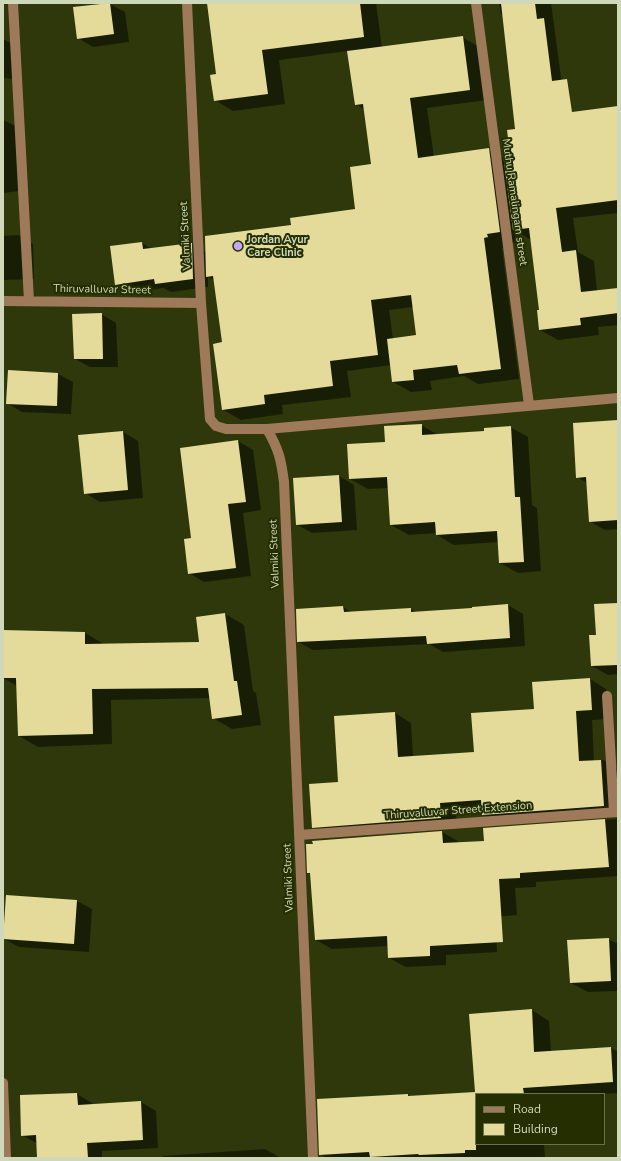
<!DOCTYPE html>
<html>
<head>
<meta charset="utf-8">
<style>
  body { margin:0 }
  #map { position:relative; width:621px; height:1161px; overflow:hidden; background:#2e380b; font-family:"Nunito Sans",sans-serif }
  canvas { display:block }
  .frame { position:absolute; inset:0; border:4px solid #cfd9ba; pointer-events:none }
  .legend { position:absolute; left:475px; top:1093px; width:130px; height:52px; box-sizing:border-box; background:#242e01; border:1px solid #68724b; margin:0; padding:5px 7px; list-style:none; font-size:12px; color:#cfd9ba }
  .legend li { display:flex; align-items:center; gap:8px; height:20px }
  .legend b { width:20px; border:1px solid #68724b }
</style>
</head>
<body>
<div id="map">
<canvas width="621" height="1161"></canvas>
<div class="frame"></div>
<ul class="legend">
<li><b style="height:5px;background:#9e7a5b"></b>Road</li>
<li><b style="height:11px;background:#e4db9b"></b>Building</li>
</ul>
</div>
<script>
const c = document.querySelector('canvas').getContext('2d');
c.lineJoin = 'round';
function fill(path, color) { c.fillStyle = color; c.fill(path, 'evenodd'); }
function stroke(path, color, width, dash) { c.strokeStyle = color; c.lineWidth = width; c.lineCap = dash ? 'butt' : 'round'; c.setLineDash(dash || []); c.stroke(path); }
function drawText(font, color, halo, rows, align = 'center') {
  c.font = font + ' "Nunito Sans",sans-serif'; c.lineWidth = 4; c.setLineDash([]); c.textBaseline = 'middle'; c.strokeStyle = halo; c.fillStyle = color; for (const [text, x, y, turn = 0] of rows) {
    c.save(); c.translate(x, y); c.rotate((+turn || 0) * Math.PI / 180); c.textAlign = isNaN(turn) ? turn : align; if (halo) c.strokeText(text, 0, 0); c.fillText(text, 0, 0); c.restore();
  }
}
fill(new Path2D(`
  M208,3H376L382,48L462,37L481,48L487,100L427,108L434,157L488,150L504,159L510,147L516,130L503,15L501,14L499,3H551L566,114L618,107V213L573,218L578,252L594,261L597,291L618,289V325L598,327L599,335L558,340L540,330L538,311L540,310L531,240L516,231L517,242L505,244L506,247L502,248L519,379L478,384L464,376L430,381L432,390L411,392L393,382L391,365L347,371L351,397L282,405L283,414L241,420L222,409L224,343L215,281L208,277V287L171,292L163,288L131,293L116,284L142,243L152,249L191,244L206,252L292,226L356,210L372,165L364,109L356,104L348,51L279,60L285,104L233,111L215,100L217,75ZM413,307L417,336L393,339L389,310Z
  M110,4L125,12L129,42L93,47L78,38Z
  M3,39L16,46L14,79L3,78Z
  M3,120L20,128L28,190L3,193Z
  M18,235L33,244L34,279L3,280V236Z
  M101,314L116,323L118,367H90L75,359Z
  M9,371L58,374L73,382L71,414L22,412L7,403Z
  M618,421V529L605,530L589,521L587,483L577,477Z
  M421,425L438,435L485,431L510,427L528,437L532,505L537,508L541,571L518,573L500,563L499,542L454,545L437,535L436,533L409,535L391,525L389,488L368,489L350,479L386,443Z
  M123,432L138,441L143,498L100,502L85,493Z
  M238,441L253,450L261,510L243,513L251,576L204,582L189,573L192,538Z
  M339,476L354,485L357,530L312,533L296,524Z
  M618,604V674L608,675L592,666L597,636Z
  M508,605L523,614L525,646L443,652L429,644L313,650L298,642L343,607L353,613L411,609L416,612L473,609V607Z
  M225,614L244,625L253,691L256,693L261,725L232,729L213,718L211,698L111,700L112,744L38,747L19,736L17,686L3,678V631L85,633L104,644L200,643Z
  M590,679L606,689L608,719L592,720L594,761L604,760L618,768V816L499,824L483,815V810L456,811L457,827L329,836L313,827L339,783L335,717L395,713L411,723L413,757L475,753L535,710Z
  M618,819V876L536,882V887L515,888L517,915L495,917L497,952L446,955V965L406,967L389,958V946L332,949L316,940L311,874L308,873L442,832L459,842V843L485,842L484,829Z
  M77,901L92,909L89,952L19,947L4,939Z
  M608,939L618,944V991L588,992L571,983Z
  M532,1010L549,1021L551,1052L611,1048L618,1052V1093L596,1094H476V1144H544L545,1158H327L320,1154L408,1095L411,1097L476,1093Z
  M77,1094L92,1103V1105L141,1102L156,1111L158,1148L102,1151V1158H38V1144L22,1135L21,1096Z
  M265,1149L281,1158H163V1156Z`), '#0007');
fill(new Path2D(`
  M110,3L114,34L77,39L73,7Z
  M207,3H360L364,37L262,50L268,94L214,101L210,75L216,74Z
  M501,3H535L537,19L544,18L552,81L567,79L572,112L618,106V200L556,208L562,252L576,250L581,292L618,288V313L580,318L581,325L539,330L537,310H539L529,228L513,230L502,147L509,146L507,130L515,129Z
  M463,36L470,90L410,98L418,158L489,148L500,232L487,234L488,237L484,238L501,369L459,374L457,365L413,370L414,380L392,382L387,339L416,335L411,295L371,300L378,355L330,361L333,386L264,395L265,404L222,410L213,344L222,342L213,276L206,277L205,236L291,225L290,218L355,209L350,167L371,164L363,104L355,105L347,51Z
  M142,242L143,249L192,243L193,279L155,284L154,279L115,285L110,246Z
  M102,313L103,359H74L72,314Z
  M8,370L58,373L57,406L6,404Z
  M618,420V520L589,522L586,477L576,478L573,423Z
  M422,424V435L484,431V428L511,426L515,497H520L524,562L499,563L497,531L436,535L435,522L390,525L387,477L349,479L347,444L385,442L384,426Z
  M123,431L128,490L84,494L78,435Z
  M238,440L246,502L228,504L236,568L188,574L184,539L191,538L180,448Z
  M339,475L342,522L296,525L293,478Z
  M618,603V665L591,666L589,635H596L594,604Z
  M508,604L510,638L427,644L426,636L297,642L296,609L343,606L344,612L411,608V612L472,608V607Z
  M225,613L234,681H237L242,715L212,719L208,688L92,689L93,734L18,736L16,678H3V630L85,632V644L199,642L196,617Z
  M590,678L592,710L576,711L579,761L601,760L604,806L482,815L481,800L440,803L441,818L312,828L309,784L338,782L334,716L395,712L398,757L474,752L471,713L534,709L532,682Z
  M605,819L609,867L520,873V878L499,879L503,942L430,946V956L388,958L387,936L315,940L310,873H307L306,844H313L312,841L442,831L443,843L484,841L483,828Z
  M6,895L77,900L74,944L3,939Z
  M609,938L611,981L570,983L567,940Z
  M532,1009L534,1052L611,1047L613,1082L523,1088L524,1094H476V1150H465V1153L419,1155L418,1154L370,1157L369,1152L319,1155L317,1099L408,1094V1096L475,1092L469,1014Z
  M77,1093L78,1105L141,1101L143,1140L87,1143L88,1158H37L36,1135L21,1136L20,1095Z`), '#e4db9b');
stroke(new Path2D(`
  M13,3L29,301
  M187,3L201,303L210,419L216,426L226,429H267C279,450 281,459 284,482L313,1158
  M476,3L529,405
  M3,301L201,303
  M267,429L618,398
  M607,696L614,812
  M299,835L618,812
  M3,1083L6,1158`), '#9e7a5b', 10);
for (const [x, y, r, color] of [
  [238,246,5,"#c3a7f2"]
]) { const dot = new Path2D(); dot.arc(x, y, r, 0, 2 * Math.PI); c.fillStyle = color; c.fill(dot); stroke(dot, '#242e01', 1.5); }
drawText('11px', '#cfd9ba', '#242e01', [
  ["Muthu Ramalingam street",514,202,82],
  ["Valmiki Street",186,236,-93],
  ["Thiruvalluvar Street",102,290,1],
  ["Valmiki Street",275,554,-92],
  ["Thiruvalluvar Street Extension",458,811,-4],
  ["Valmiki Street",289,878,-92]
]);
drawText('bold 11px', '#cfd9ba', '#242e01', [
  ["Jordan Ayur",247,240],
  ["Care Clinic",247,253]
], 'left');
</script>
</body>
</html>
